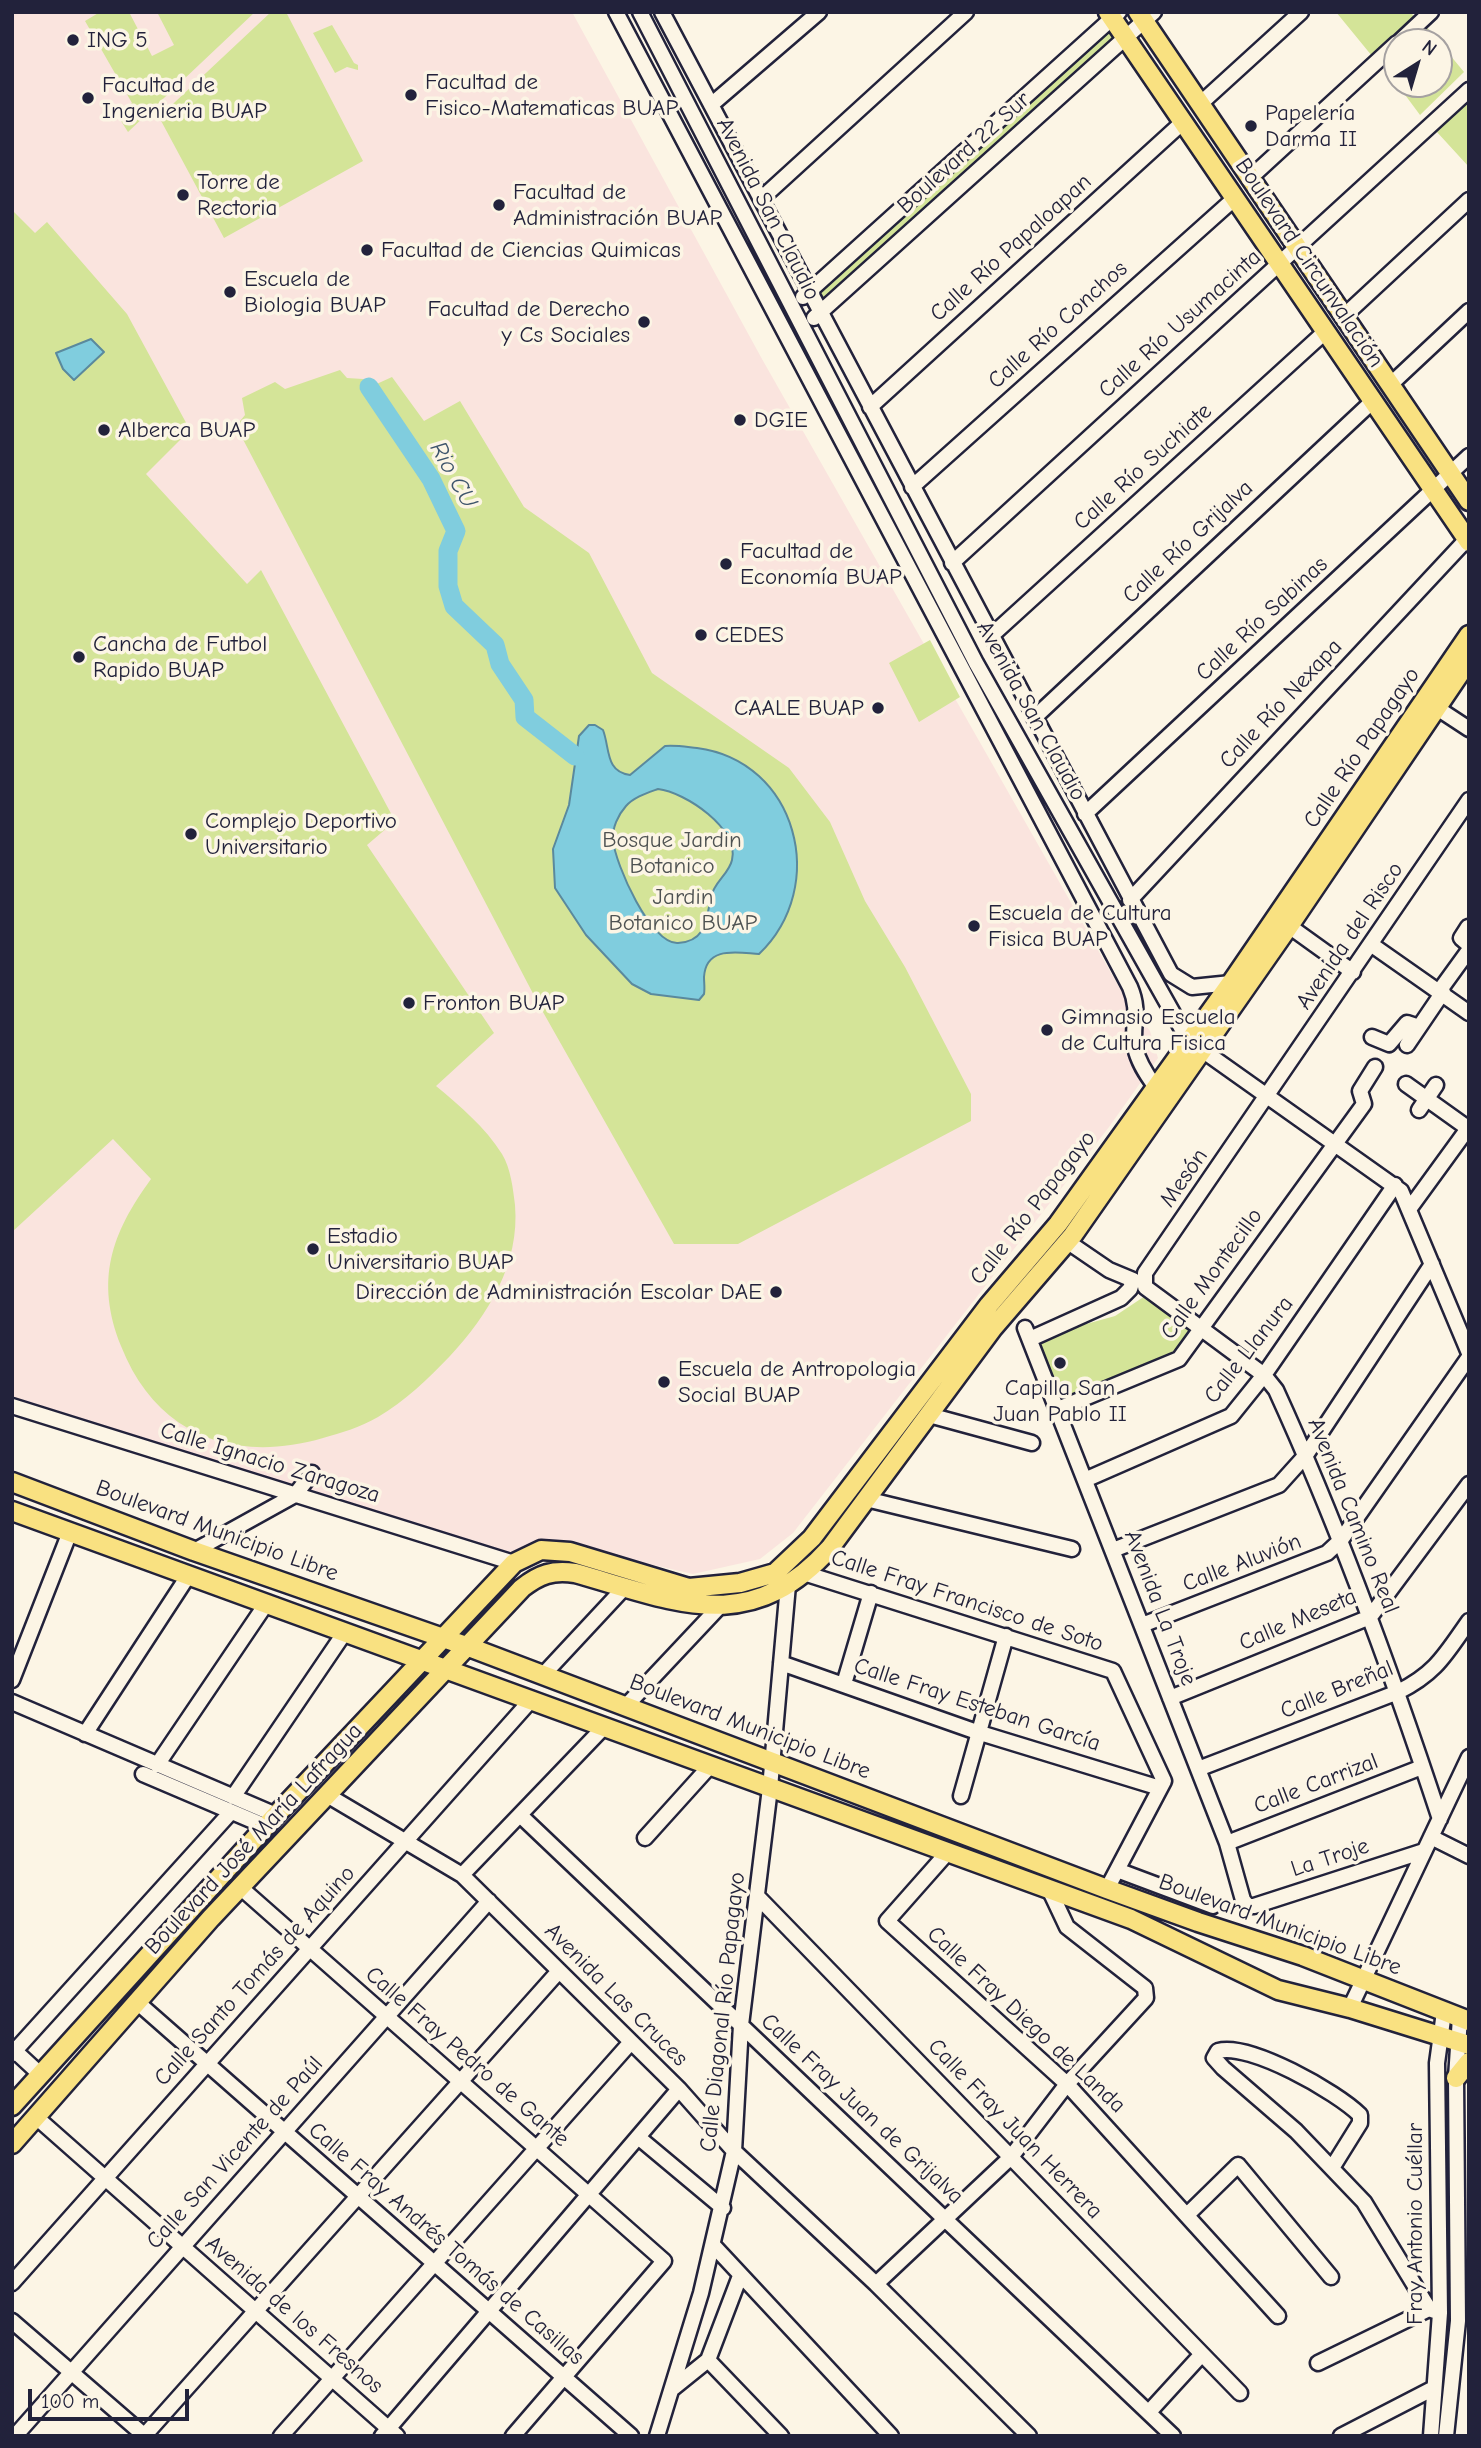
<!DOCTYPE html>
<html>
<head>
<meta charset="utf-8">
<style>
  body { margin:0 }
  #map { position:relative; width:1481px; height:2448px; overflow:hidden; background:#fcf5e5; font-family:"Comic Neue",sans-serif }
  canvas { display:block }
  .frame { position:absolute; inset:0; border:14px solid #22223b; pointer-events:none }
  .north { position:absolute; left:1383px; top:28px; width:70px; height:70px; box-sizing:border-box; background:#fcf5e5; border:2px solid #a5a1a1; border-radius:50%; rotate:37deg; font-size:19px; font-weight:700; line-height:28px; text-align:center; color:#22223b }
  .north::after { content:''; display:block; margin:auto; width:24px; height:32px; background:#22223b; clip-path:polygon(50% 0,100% 100%,50% 72%,0 100%) }
  .scale { position:absolute; left:28px; top:2389px; width:161px; height:32px; box-sizing:border-box; border:4px solid #22223b; border-top:0; padding-left:9px; font-size:21px; line-height:24px; white-space:nowrap; color:#22223b; -webkit-text-stroke:5px #fcf5e5; paint-order:stroke }
</style>
</head>
<body>
<div id="map">
<canvas width="1481" height="2448"></canvas>
<div class="frame"></div>
<div class="north">N</div>
<div class="scale">100 m</div>
</div>
<script>
const c = document.querySelector('canvas').getContext('2d');
c.lineJoin = 'round';
function fill(path, color) { c.fillStyle = color; c.fill(path, 'evenodd'); }
function stroke(path, color, width, dash) { c.strokeStyle = color; c.lineWidth = width; c.lineCap = dash ? 'butt' : 'round'; c.setLineDash(dash || []); c.stroke(path); }
function drawText(font, color, halo, rows, align = 'center') {
  c.font = font + ' "Comic Neue",sans-serif'; c.lineWidth = 7; c.setLineDash([]); c.textBaseline = 'middle'; c.strokeStyle = halo; c.fillStyle = color; for (const [text, x, y, turn = 0] of rows) {
    c.save(); c.translate(x, y); c.rotate((+turn || 0) * Math.PI / 180); c.textAlign = isNaN(turn) ? turn : align; if (halo) c.strokeText(text, 0, 0); c.fillText(text, 0, 0); c.restore();
  }
}
fill(new Path2D(`
  M12,12H572L762,359L1119,987L1150,1031L1158,1058L1109,1127L793,1533L760,1559L693,1574L539,1539L513,1555L12,1402Z`), '#fae4de');
fill(new Path2D(`
  M100,12H129L152,56L174,45L157,12H255L128,132L116,113L132,103L85,21Z
  M271,12H286L363,161L224,238L159,117Z
  M1336,12H1411L1414,17L1372,56Z
  M1116,17L1128,36L820,312L810,292Z
  M332,25L354,63L358,65V70L347,67L335,73L313,33Z
  M1426,26L1464,72L1420,115L1397,84H1439V42H1409Z
  M1469,97V167L1436,131Z
  M12,210L35,233L47,222L127,314L190,430L146,474L247,584L261,570L395,821L367,845L494,1033L436,1086C459,1105 486,1128 502,1154C511,1169 513,1189 515,1205C520,1264 488,1315 450,1356C428,1379 405,1401 378,1417C361,1427 341,1433 323,1438C234,1464 156,1435 121,1346C95,1280 111,1234 151,1179L113,1139L12,1232Z
  M340,370L347,378L363,379L370,387L392,377L424,421L460,401L524,507L589,553L652,673L789,768L830,822L865,901L905,967L971,1094V1121L738,1244H674L539,1005L236,426L245,415L242,398L275,382L285,389Z
  M930,640L960,697L919,722L889,663Z
  M1145,1296L1191,1333C1163,1369 1124,1375 1083,1390L1082,1394L1058,1404L1036,1338L1115,1316Z`), '#d4e498');
const water = new Path2D(`
  M91,339L104,352L74,380L63,369L56,353Z
  M589,725H595L603,730C610,748 605,772 630,775L665,746C676,745 687,747 697,748C797,761 830,886 759,954C739,953 706,945 704,977C704,983 705,988 704,994L699,1000L651,994L632,984L586,935L555,888L553,849L569,805L579,736ZM658,789C685,792 740,829 732,860C729,874 714,882 711,897C706,919 707,941 678,943C651,945 615,864 613,840C612,828 618,815 626,806C634,797 647,793 658,789Z`);
fill(water, '#80cdde');
stroke(water, '#5a899d', 2);
stroke(new Path2D(`
  M369,387L431,479L456,531L448,551V586L454,606L495,645L500,664L524,700L525,717L575,756`), '#80cdde', 19);
const minor = new Path2D(`
  M616,12L1130,987C1141,1013 1131,1024 1135,1047C1138,1062 1146,1074 1155,1086
  M640,12L976,663L1188,1040L1401,1191L1469,1353
  M662,12L1171,974L1192,987L1231,983
  M1399,42L1431,12
  M1200,104L1301,12
  M711,105L819,12
  M1250,178L1397,43
  M761,199L966,12
  M803,297L1119,12
  M1344,316L1469,200
  M814,318L1154,12
  M1390,385L1469,311
  M870,407L1183,122
  M912,487L1235,198
  M952,563L1469,90
  M991,636L1326,331
  M1437,708L1469,729
  M1034,718L1374,400
  M1085,814L1469,456
  M1130,900L1467,539
  M1289,926L1353,972
  M1468,927L1461,938L1469,945
  M1372,945L1469,1013
  M1440,990L1469,950
  M1372,1037L1389,1044L1407,1023L1419,1027
  M1407,1045L1443,992
  M1406,1084L1469,1129
  M1419,1110L1436,1085
  M1410,1208L1469,1127
  M1068,1242L1109,1270L1133,1280
  M1025,1328L1227,1843L1243,1900L1248,1906H1254L1424,1851
  M1030,1339L1121,1298L1130,1289L1133,1280
  M12,1406L514,1563
  M1058,1409L1179,1359L1364,1104L1360,1091L1375,1067
  M929,1415L1032,1443
  M1087,1479L1231,1416L1264,1375L1395,1185
  M866,1499L1072,1549
  M1113,1550L1279,1485L1306,1455L1432,1264
  M194,1551L295,1495L312,1473
  M807,1574L1113,1671L1164,1781L1107,1889
  M1142,1625L1327,1553L1341,1540L1469,1357
  M781,1663L977,1732L1160,1788
  M543,1675L625,1587
  M12,1680L70,1532
  M844,1684L871,1593
  M1170,1698L1370,1617L1469,1484
  M12,1702L276,1815
  M626,1706L721,1605
  M85,1734L188,1576
  M157,1765L266,1604
  M1198,1769L1398,1692C1436,1673 1445,1655 1469,1621
  M143,1774L265,1826
  M327,1795L462,1875L679,2089L734,2151L876,2284L1029,2436
  M961,1796L1006,1636
  M233,1797L345,1632
  M520,1815L1173,2436
  M1440,1819C1392,1673 1340,1530 1276,1390L1264,1375L1145,1287V1273L1469,800
  M1431,1837L1469,1856
  M645,1838L710,1766
  M1227,1843L1422,1767
  M948,1852L887,1921L1067,2084L1278,2316
  M1117,1870L1213,1906
  M462,1875L605,1726
  M240,1887L664,2261L513,2436
  M757,1896L1240,2393
  M137,2002L631,2436
  M1350,2008L1469,1757
  M15,2051L41,2075
  M12,2054L231,1812
  M36,2117L397,2436
  M638,2137L723,2208
  M1332,2168L1360,2123V2115C1337,2092 1249,2042 1218,2051L1214,2058L1223,2068L1296,2131L1364,2202L1429,2309
  M1188,2214L1238,2165L1331,2277
  M713,2245L891,2436
  M12,2283L532,1699
  M876,2284L1011,2157L1067,2084L1146,1998L1145,1988L1067,1927L1050,1891
  M12,2321L145,2436
  M708,2360L781,2436
  M1318,2363L1429,2309L1437,2312
  M672,2389L708,2360L740,2276
  M1149,2412L1202,2354
  M15,2436L489,1901
  M144,2436L559,1971
  M281,2436L631,2042
  M382,2436L679,2089
  M657,2436L701,2293L734,2151L741,2025L770,1788L788,1585
  M1341,2436L1434,2388
  M1431,2436L1440,2313L1437,2063L1444,2012
  M1446,2436L1458,2321L1456,2078L1460,2017`);
const major = new Path2D(`
  M1108,12L1469,542
  M1138,12L1469,501
  M12,1482L194,1551L469,1647L1107,1889L1198,1922L1303,1956L1469,2021
  M12,1511L1131,1919L1278,1990L1350,2008L1469,2045
  M1456,2078L1469,2062
  M12,2106L276,1815L514,1563L541,1550L570,1552L689,1588L740,1583L775,1573L812,1538L989,1305L1058,1224L1231,983L1469,635
  M12,2144L211,1918L522,1588C540,1574 552,1570 575,1573C675,1601 749,1638 830,1548L993,1328L1073,1235L1289,926L1469,660`);
stroke(minor, '#22223b', 19);
stroke(major, '#22223b', 23);
stroke(minor, '#fcf5e5', 14);
stroke(major, '#f9e181', 18);
for (const [x, y, r, color] of [
  [73,40,7,"#22223b"],
  [411,95,7,"#22223b"],
  [88,98,7,"#22223b"],
  [1251,126,7,"#22223b"],
  [183,195,7,"#22223b"],
  [499,205,7,"#22223b"],
  [367,250,7,"#22223b"],
  [230,292,7,"#22223b"],
  [644,322,7,"#22223b"],
  [740,420,7,"#22223b"],
  [104,430,7,"#22223b"],
  [726,564,7,"#22223b"],
  [701,635,7,"#22223b"],
  [79,657,7,"#22223b"],
  [878,708,7,"#22223b"],
  [191,834,7,"#22223b"],
  [974,926,7,"#22223b"],
  [409,1003,7,"#22223b"],
  [1047,1030,7,"#22223b"],
  [313,1249,7,"#22223b"],
  [776,1292,7,"#22223b"],
  [1060,1363,7,"#22223b"],
  [664,1382,7,"#22223b"]
]) { const dot = new Path2D(); dot.arc(x, y, r, 0, 2 * Math.PI); c.fillStyle = color; c.fill(dot); stroke(dot, '#fcf5e5', 2.5); }
drawText('23px', '#22223b', '#fcf5e5', [
  ["ING 5",87,40],
  ["Facultad de",425,82],
  ["Fisico-Matematicas BUAP",425,108],
  ["Facultad de",102,85],
  ["Ingenieria BUAP",102,111],
  ["Papelería",1265,113],
  ["Darma II",1265,139],
  ["Torre de",197,182],
  ["Rectoria",197,208],
  ["Facultad de",513,192],
  ["Administración BUAP",513,218],
  ["Facultad de Ciencias Quimicas",381,250],
  ["Escuela de",244,279],
  ["Biologia BUAP",244,305],
  ["Facultad de Derecho",630,309,"right"],
  ["y Cs Sociales",630,335,"right"],
  ["DGIE",754,420],
  ["Alberca BUAP",118,430],
  ["Facultad de",740,551],
  ["Economía BUAP",740,577],
  ["CEDES",715,635],
  ["Cancha de Futbol",93,644],
  ["Rapido BUAP",93,670],
  ["CAALE BUAP",864,708,"right"],
  ["Complejo Deportivo",205,821],
  ["Universitario",205,847],
  ["Escuela de Cultura",988,913],
  ["Fisica BUAP",988,939],
  ["Fronton BUAP",423,1003],
  ["Gimnasio Escuela",1061,1017],
  ["de Cultura Fisica",1061,1043],
  ["Estadio",327,1236],
  ["Universitario BUAP",327,1262],
  ["Dirección de Administración Escolar DAE",762,1292,"right"],
  ["Escuela de Antropologia",678,1369],
  ["Social BUAP",678,1395],
  ["Capilla San",1060,1388,"center"],
  ["Juan Pablo II",1060,1414,"center"]
], 'left');
drawText('23px', '#22223b', '#fcf5e5', [
  ["Boulevard 22 Sur",964,153,-42],
  ["Avenida San Claudio",768,209,63],
  ["Calle Río Papaloapan",1011,248,-42],
  ["Boulevard Circunvalación",1309,263,56],
  ["Calle Río Usumacinta",1180,324,-42],
  ["Calle Río Conchos",1058,325,-42],
  ["Calle Río Suchiate",1143,467,-42],
  ["Calle Río Grijalva",1188,542,-43],
  ["Calle Río Sabinas",1262,619,-43],
  ["Calle Río Nexapa",1281,704,-47],
  ["Avenida San Claudio",1031,711,61],
  ["Calle Río Papagayo",1362,748,-56],
  ["Avenida del Risco",1350,936,-56],
  ["Mesón",1184,1178,-55],
  ["Calle Río Papagayo",1033,1208,-52],
  ["Calle Montecillo",1212,1274,-54],
  ["Calle Llanura",1249,1350,-52],
  ["Calle Ignacio Zaragoza",270,1463,17],
  ["Avenida Camino Real",1353,1516,68],
  ["Boulevard Municipio Libre",217,1531,20],
  ["Calle Aluvión",1242,1563,-21],
  ["Calle Fray Francisco de Soto",967,1601,18],
  ["Avenida La Troje",1160,1608,69],
  ["Calle Meseta",1298,1620,-23],
  ["Calle Breñal",1337,1690,-22],
  ["Calle Fray Esteban García",977,1705,18],
  ["Boulevard Municipio Libre",750,1727,21],
  ["Calle Carrizal",1316,1784,-21],
  ["Boulevard José María Lafragua",254,1839,-47],
  ["La Troje",1330,1858,-18],
  ["Boulevard Municipio Libre",1280,1925,20],
  ["Calle Santo Tomás de Aquino",255,1976,-48],
  ["Avenida Las Cruces",616,1995,45],
  ["Calle Diagonal Río Papagayo",723,2012,-84],
  ["Calle Fray Diego de Landa",1026,2020,43],
  ["Calle Fray Pedro de Gante",467,2057,41],
  ["Calle Fray Juan de Grijalva",862,2109,43],
  ["Calle Fray Juan Herrera",1015,2129,46],
  ["Calle San Vicente de Paúl",235,2153,-48],
  ["Fray Antonio Cuéllar",1415,2224,-90],
  ["Calle Fray Andrés Tomás de Casillas",446,2244,41],
  ["Avenida de los Fresnos",294,2315,41]
]);
drawText('23px', '#4e5252', '#fcf5e5', [
  ["Bosque Jardin",672,840],
  ["Botanico",672,866],
  ["Jardin",683,897],
  ["Botanico BUAP",683,923]
]);
drawText('italic 24px', '#3e556c', '#fcf5e5', [
  ["Rio CU",453,475,61]
]);
</script>
</body>
</html>
